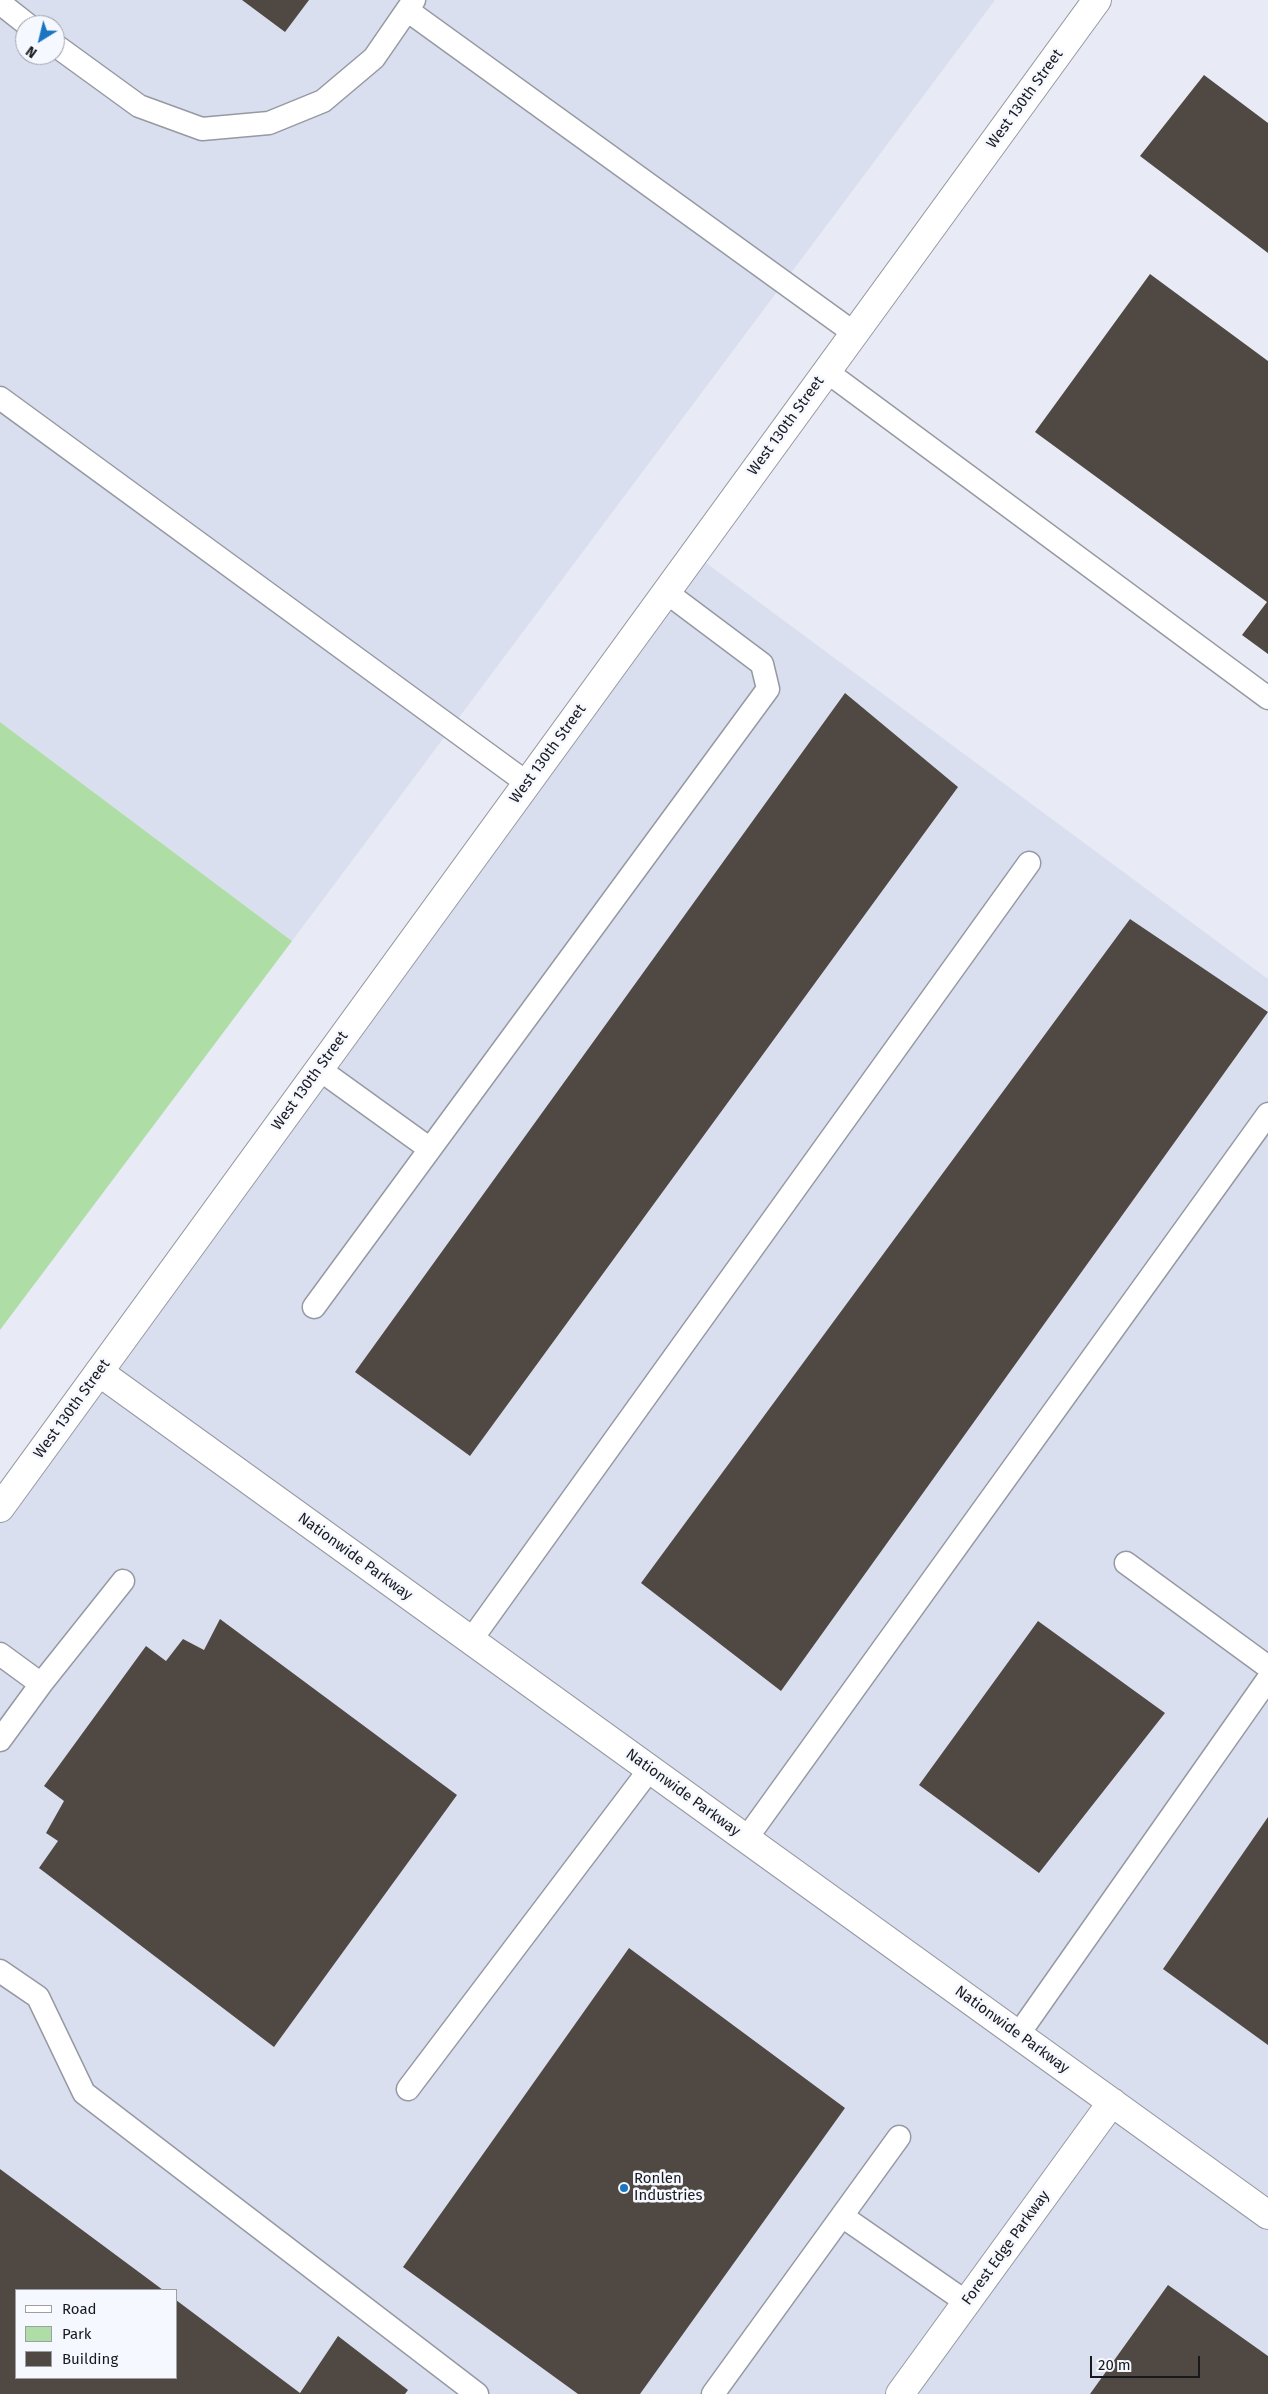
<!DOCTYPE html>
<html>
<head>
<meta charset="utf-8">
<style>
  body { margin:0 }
  #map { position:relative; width:1268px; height:2394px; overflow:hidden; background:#e8ebf5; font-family:"Fira Sans",sans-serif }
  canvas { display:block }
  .legend { position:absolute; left:15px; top:2289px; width:162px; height:90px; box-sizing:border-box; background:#f6f8ff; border:1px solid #9d9fa5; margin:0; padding:6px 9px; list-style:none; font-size:15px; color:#18191d }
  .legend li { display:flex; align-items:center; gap:10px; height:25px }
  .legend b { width:25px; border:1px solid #9d9fa5 }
  .north { position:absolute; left:15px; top:15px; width:50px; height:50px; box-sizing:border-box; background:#f6f8ff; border:1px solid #9d9fa5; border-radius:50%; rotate:216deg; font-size:14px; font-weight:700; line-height:20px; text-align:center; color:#18191d }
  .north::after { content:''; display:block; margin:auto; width:18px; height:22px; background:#1a75c2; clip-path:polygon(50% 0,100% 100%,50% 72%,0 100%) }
  .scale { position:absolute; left:1090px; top:2356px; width:110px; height:22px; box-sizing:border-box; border:2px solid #18191d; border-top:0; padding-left:6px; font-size:15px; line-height:18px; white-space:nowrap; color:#18191d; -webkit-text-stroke:4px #f6f8ff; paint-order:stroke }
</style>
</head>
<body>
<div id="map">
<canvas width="1268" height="2394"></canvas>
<ul class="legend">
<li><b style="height:6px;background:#fff"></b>Road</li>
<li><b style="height:14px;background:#afdda6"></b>Park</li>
<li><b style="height:14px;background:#504943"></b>Building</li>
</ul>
<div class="north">N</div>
<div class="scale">20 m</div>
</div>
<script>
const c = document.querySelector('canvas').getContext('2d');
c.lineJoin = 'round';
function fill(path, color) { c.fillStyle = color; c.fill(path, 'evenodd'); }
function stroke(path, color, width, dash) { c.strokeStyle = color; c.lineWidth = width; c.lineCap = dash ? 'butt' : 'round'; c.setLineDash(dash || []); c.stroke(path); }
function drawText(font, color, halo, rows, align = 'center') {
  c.font = font + ' "Fira Sans",sans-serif'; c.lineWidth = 5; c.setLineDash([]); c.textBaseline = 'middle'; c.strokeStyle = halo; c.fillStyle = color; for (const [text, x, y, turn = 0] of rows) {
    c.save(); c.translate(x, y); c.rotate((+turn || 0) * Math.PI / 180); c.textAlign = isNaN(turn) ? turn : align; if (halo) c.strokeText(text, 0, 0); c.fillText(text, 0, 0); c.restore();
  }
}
fill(new Path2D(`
  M0,0H995L292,941L0,722ZM25,25H55V55H25Z
  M694,554L1268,979V2394H0V1513ZM16,2290H176V2378H16Z`), '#dadff0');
fill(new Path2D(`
  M0,722L292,941L0,1330Z`), '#afdda6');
fill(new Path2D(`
  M242,0H309L285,32Z
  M1204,75L1268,123V253L1140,156Z
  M1150,274L1268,361V654L1242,635L1267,602L1035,432Z
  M845,693L958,787L470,1456L355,1372Z
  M1130,919L1268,1012L781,1691L641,1583Z
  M220,1619L457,1795L274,2047L39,1868L58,1841L46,1833L64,1801L44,1786L146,1646L166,1661L183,1639L204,1650Z
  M1038,1621L1165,1713L1039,1873L919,1785Z
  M1268,1817V2045L1163,1969Z
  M629,1948L845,2108L640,2394H578L403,2267Z
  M0,2169L163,2290H16V2378H176V2300L300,2393L338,2336L408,2390L405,2394H0Z
  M1168,2285L1268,2356V2394H1090Z`), '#504943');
const service = new Path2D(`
  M0,3L28,25
  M407,10L854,333
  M55,45L139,106L202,129L269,123L323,101L374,58L414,0
  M826,371L1268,698
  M0,398L527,783
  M319,1069L430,1149
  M314,1307L768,689L762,664L666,592
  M1126,1563L1268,1667
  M471,1640L1029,863
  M0,1654L41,1684L0,1740
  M41,1684L123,1581
  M746,1839L1268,1114
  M0,1971L38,1997L84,2093L477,2394
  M1018,2035L1268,1679
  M408,2089L650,1769
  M842,2216L966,2302
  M713,2394L899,2137`);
const minor = new Path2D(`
  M99,1372L1268,2215
  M900,2394L1112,2102`);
const secondary = new Path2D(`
  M0,1508L1097,0`);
stroke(service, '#9699a2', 25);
stroke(minor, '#9699a2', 30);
stroke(secondary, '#9699a2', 30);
stroke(service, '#fff', 22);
stroke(minor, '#fff', 28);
stroke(secondary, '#fff', 28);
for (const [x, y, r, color] of [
  [624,2188,5,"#1a75c2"]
]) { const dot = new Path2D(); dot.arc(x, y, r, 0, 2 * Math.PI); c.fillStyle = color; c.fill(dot); stroke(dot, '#f6f8ff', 2); }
drawText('15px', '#18191d', '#f6f8ff', [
  ["West 130th Street",1025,99,-54],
  ["West 130th Street",786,426,-54],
  ["West 130th Street",548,754,-54],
  ["West 130th Street",310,1081,-54],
  ["West 130th Street",72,1409,-54],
  ["Nationwide Parkway",355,1557,36],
  ["Nationwide Parkway",683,1793,36],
  ["Nationwide Parkway",1012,2030,36],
  ["Forest Edge Parkway",1006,2248,-54]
]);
drawText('15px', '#18191d', '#f6f8ff', [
  ["Ronlen",634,2179],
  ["Industries",634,2196]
], 'left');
</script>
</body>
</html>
